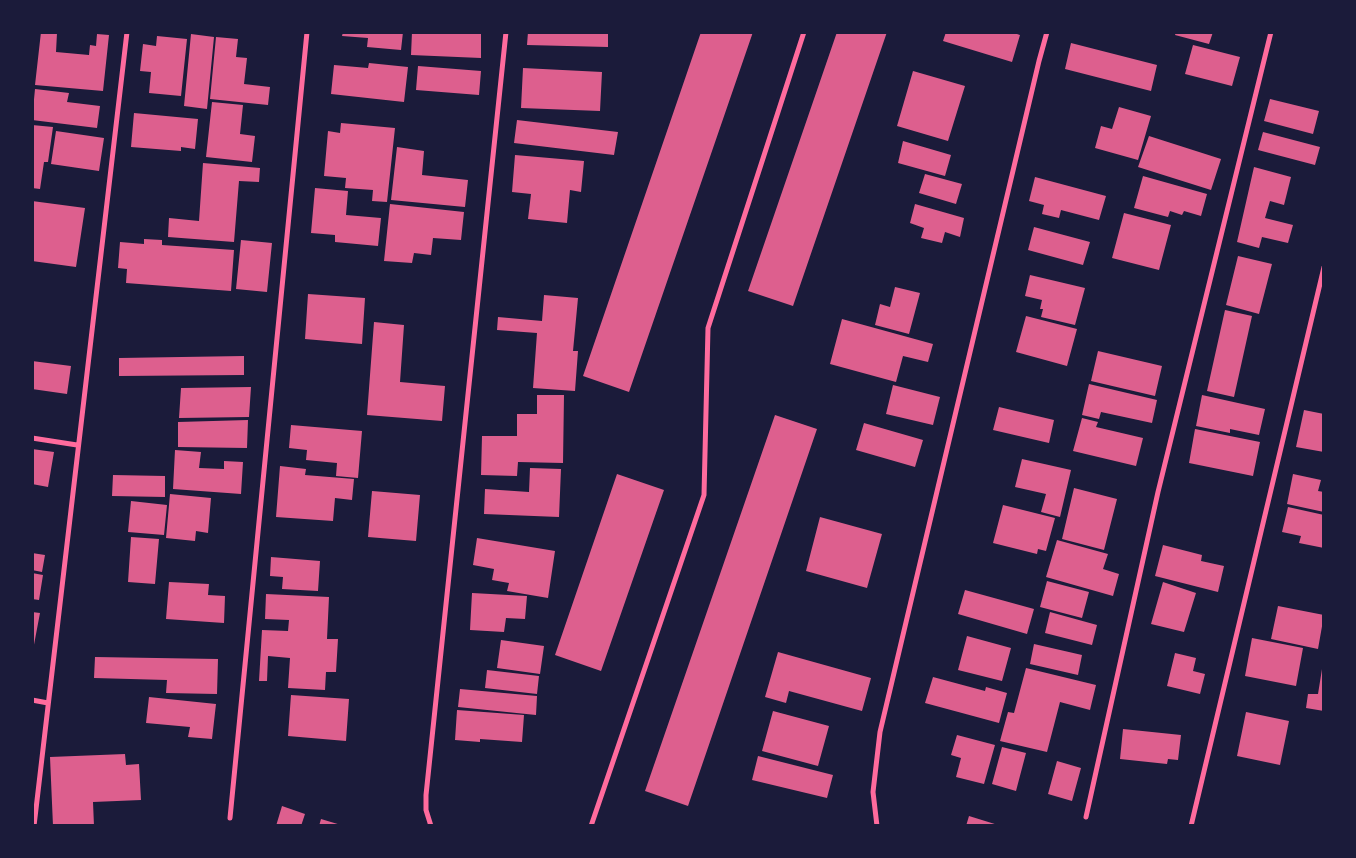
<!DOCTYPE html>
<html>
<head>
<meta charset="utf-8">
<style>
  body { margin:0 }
  #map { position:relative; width:1356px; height:858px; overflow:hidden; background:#1b1b3a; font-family:"Fira Sans",sans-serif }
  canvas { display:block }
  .frame { position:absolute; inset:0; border:34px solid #1b1b3a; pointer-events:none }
</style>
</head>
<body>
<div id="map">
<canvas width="1356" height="858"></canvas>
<div class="frame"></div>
</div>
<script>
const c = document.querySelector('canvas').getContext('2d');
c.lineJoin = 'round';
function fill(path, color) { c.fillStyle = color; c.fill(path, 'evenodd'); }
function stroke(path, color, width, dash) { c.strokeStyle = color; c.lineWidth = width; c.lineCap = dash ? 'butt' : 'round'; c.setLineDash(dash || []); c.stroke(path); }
fill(new Path2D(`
  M41,32L57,33L56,52L89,55L90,45L96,46L97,34L109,35L103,91L35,85Z
  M343,32H403L401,50L367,47L368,38L342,36Z
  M412,32H481V58L411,55Z
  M528,32H608V47L527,45Z
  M701,32H753L629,392L583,376Z
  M837,32H887L793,306L748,291Z
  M946,32H1011L1020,35L1012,62L943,41Z
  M1176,32H1213L1209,44L1175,35Z
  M191,34L214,37L207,109L184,106Z
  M157,36L187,39L181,96L149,93L151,72L140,71L143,44L156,46Z
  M216,37L238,39L236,57L247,58L244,84L270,87L268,105L210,99Z
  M1071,43L1157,65L1151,91L1065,69Z
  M1193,45L1240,57L1232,86L1185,74Z
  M369,63L408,67L404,102L331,94L334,65L368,68Z
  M418,66L481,71L479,95L416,90Z
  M523,68L602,72L600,111L521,108Z
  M913,71L965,86L948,141L897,126Z
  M35,89L69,93L67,102L100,106L97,128L32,120Z
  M1270,99L1319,111L1313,134L1264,121Z
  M212,102L243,105L240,134L255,136L252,162L206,157Z
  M1119,107L1151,116L1138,160L1095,148L1101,126L1112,129Z
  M134,113L198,119L195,149L181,147V151L131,147Z
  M517,120L618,132L614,155L514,143Z
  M341,123L395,128L387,202L372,201L373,190L345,188L346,178L324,176L328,131L340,133Z
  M32,125L53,127L48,162H44L40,189L32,188Z
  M56,131L104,138L99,171L51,164Z
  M1263,132L1320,147L1315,165L1258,150Z
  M1149,136L1221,159L1211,190L1138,167Z
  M903,141L951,155L945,176L898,163Z
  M397,147L424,151L422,175L468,180L465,207L391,200Z
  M515,155L584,161L581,192L570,190L567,223L528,219L531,194L512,192Z
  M203,163L260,168L259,182L239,181L234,242L168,237L169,218L199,221Z
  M1254,167L1291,177L1284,205L1270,201L1265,218L1293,225L1288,243L1262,237L1259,248L1237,242Z
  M925,174L962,184L956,204L919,193Z
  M1143,176L1207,194L1201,216L1184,211L1182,215L1170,211L1168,217L1134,208Z
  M1035,177L1106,196L1099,220L1061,210L1059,218L1042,214L1044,205L1029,201Z
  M315,188L348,191L346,215L381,218L378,246L335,242V235L311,233Z
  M32,201L85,208L76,267L32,261Z
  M390,204L464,212L461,240L433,238L431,255L414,253L412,263L384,261Z
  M915,204L964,218L960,237L945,232L942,243L921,238L924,228L910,223Z
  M1124,213L1171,225L1159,270L1112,258Z
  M1034,227L1090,242L1083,265L1028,250Z
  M144,239L162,240V245L234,250L231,291L126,283L127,269L118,268L120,242L144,244Z
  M241,240L272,243L267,292L236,289Z
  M1238,256L1272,264L1259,314L1226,305Z
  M1030,275L1085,288L1075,325L1041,317L1043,309H1040L1042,300L1025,296Z
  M895,287L920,293L909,334L875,325L880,304L890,307Z
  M308,294L365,298L362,344L305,339Z
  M544,295L578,298L573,351H578L575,391L533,388L537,333L497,330L498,317L542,321Z
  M1225,310L1252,316L1234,397L1207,391Z
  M1026,316L1077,329L1067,366L1016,352Z
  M842,319L933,344L928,362L903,356L896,382L830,364Z
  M374,322L404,325L400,382L445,386L442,421L367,415Z
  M1098,351L1162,366L1155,396L1091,381Z
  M244,356V375L119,376V358Z
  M32,361L71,366L67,394L32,389Z
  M1089,384L1157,400L1152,423L1101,412L1099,419L1082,415Z
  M893,385L940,397L933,425L886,414Z
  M251,387L249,417L179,418L181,388Z
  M537,395H564L563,463L518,462L517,476L481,475L482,436H517V414H537Z
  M1202,395L1265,409L1259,435L1230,429V433L1196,426Z
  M999,407L1054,420L1049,443L993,430Z
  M1304,410L1324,414V452L1296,447Z
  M775,415L817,429L688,806L645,791Z
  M1082,418L1098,422L1096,427L1143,438L1136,466L1073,451Z
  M248,420L247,448L178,447V422Z
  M864,423L923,440L915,467L856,450Z
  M291,425L362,431L358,478L336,476L337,463L306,460L307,450L289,448Z
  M1195,429L1260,442L1253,476L1189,463Z
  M32,449L54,452L48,487L32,484Z
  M175,450L201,452L199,468L224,469V461L243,462L241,494L173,489Z
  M1022,459L1071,470L1060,517L1041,512L1046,494L1015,487Z
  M280,466L306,469L305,475L354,479L352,500L335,498L333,521L276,517Z
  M530,468L561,469L559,517L484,514L485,489L529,492Z
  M617,474L664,490L601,671L555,655Z
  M1293,474L1321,480L1318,491L1324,492V512L1287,504Z
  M113,475L165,476V497L112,496Z
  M1074,488L1117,499L1104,550L1062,539Z
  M372,491L420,495L416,541L368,537Z
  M170,494L211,498L208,533L196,531L195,541L166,538Z
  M131,501L167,505L164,535L128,532Z
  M1003,505L1055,518L1046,551L1038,549L1037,554L993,543Z
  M1288,507L1324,515V548L1299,543L1301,536L1282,532Z
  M820,517L882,534L867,588L806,571Z
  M131,537L159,539L155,584L128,582Z
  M477,538L555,551L548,598L507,591L509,583L492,580L494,569L473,565Z
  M1057,540L1108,554L1103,569L1119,574L1113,596L1046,577Z
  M1163,545L1202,555L1201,561L1224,566L1218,592L1155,576Z
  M32,553L45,555L42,572L32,570Z
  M271,557L320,561L318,591L282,589L283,577L270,576Z
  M32,573L43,575L39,600L32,599Z
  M1047,581L1089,592L1082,618L1040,607Z
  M169,582L209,584L208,595L225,596L224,623L166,619Z
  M1163,582L1196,593L1184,632L1151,624Z
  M965,590L1034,609L1027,634L958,614Z
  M472,593L527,596L525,619L506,618L504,632L470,630Z
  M266,594L329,597L327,639H338L336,672H326L325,690L288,688L290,658L268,656L267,681H259L262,630L288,631L289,620L265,619Z
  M1278,606L1324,615L1318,649L1271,639Z
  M32,612L40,613L33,650H32Z
  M1050,612L1097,625L1092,645L1045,633Z
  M967,636L1011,648L1002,681L958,670Z
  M1252,638L1303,648L1296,686L1245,676Z
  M501,640L544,646L540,674L497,668Z
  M1034,644L1082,655L1078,675L1030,664Z
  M778,652L871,678L862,711L789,691L786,703L765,697Z
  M1175,653L1196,658L1193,671L1205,674L1200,694L1167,686Z
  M95,657L218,659L217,694L166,693L167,680L94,678Z
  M1026,668L1096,685L1090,710L1060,702L1047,752L1000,741L1008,712L1014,713Z
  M1322,669L1324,711L1306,708L1308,694H1318Z
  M487,670L539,676L537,694L485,688Z
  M933,677L985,691L986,687L1007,693L999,723L925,703Z
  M460,689L537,696L536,715L458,707Z
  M291,695L349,699L346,741L288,736Z
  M149,697L216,704L212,739L188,737L190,727L146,723Z
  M457,710L524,715L522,742L480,739V742L455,740Z
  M773,711L829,726L818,766L762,751Z
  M1246,712L1289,721L1280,765L1237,756Z
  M1123,729L1181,735L1178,760L1168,759L1167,764L1120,759Z
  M957,735L995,745L984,784L956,777L961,758L951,755Z
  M1002,747L1026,753L1016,791L992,784Z
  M125,754L126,765L139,764L141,800L93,802L94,826H53L50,757Z
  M758,756L833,775L827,798L752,780Z
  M1057,761L1081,768L1072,801L1048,794Z
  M282,806L305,814L301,826H276Z
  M969,816L998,825V826H966Z
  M321,819L341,825V826H319Z`), '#dd5f8e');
stroke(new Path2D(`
  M32,438L77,445
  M32,700L48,703
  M1086,817L1158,492L1271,32
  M230,818L307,32
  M34,826L127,32
  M431,826L426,810V795L506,32
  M591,826L704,495L708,328L804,32
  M877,826L873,792L880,732L1039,61L1047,32
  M1191,826L1324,267`), '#ff6b9d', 5);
</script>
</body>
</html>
